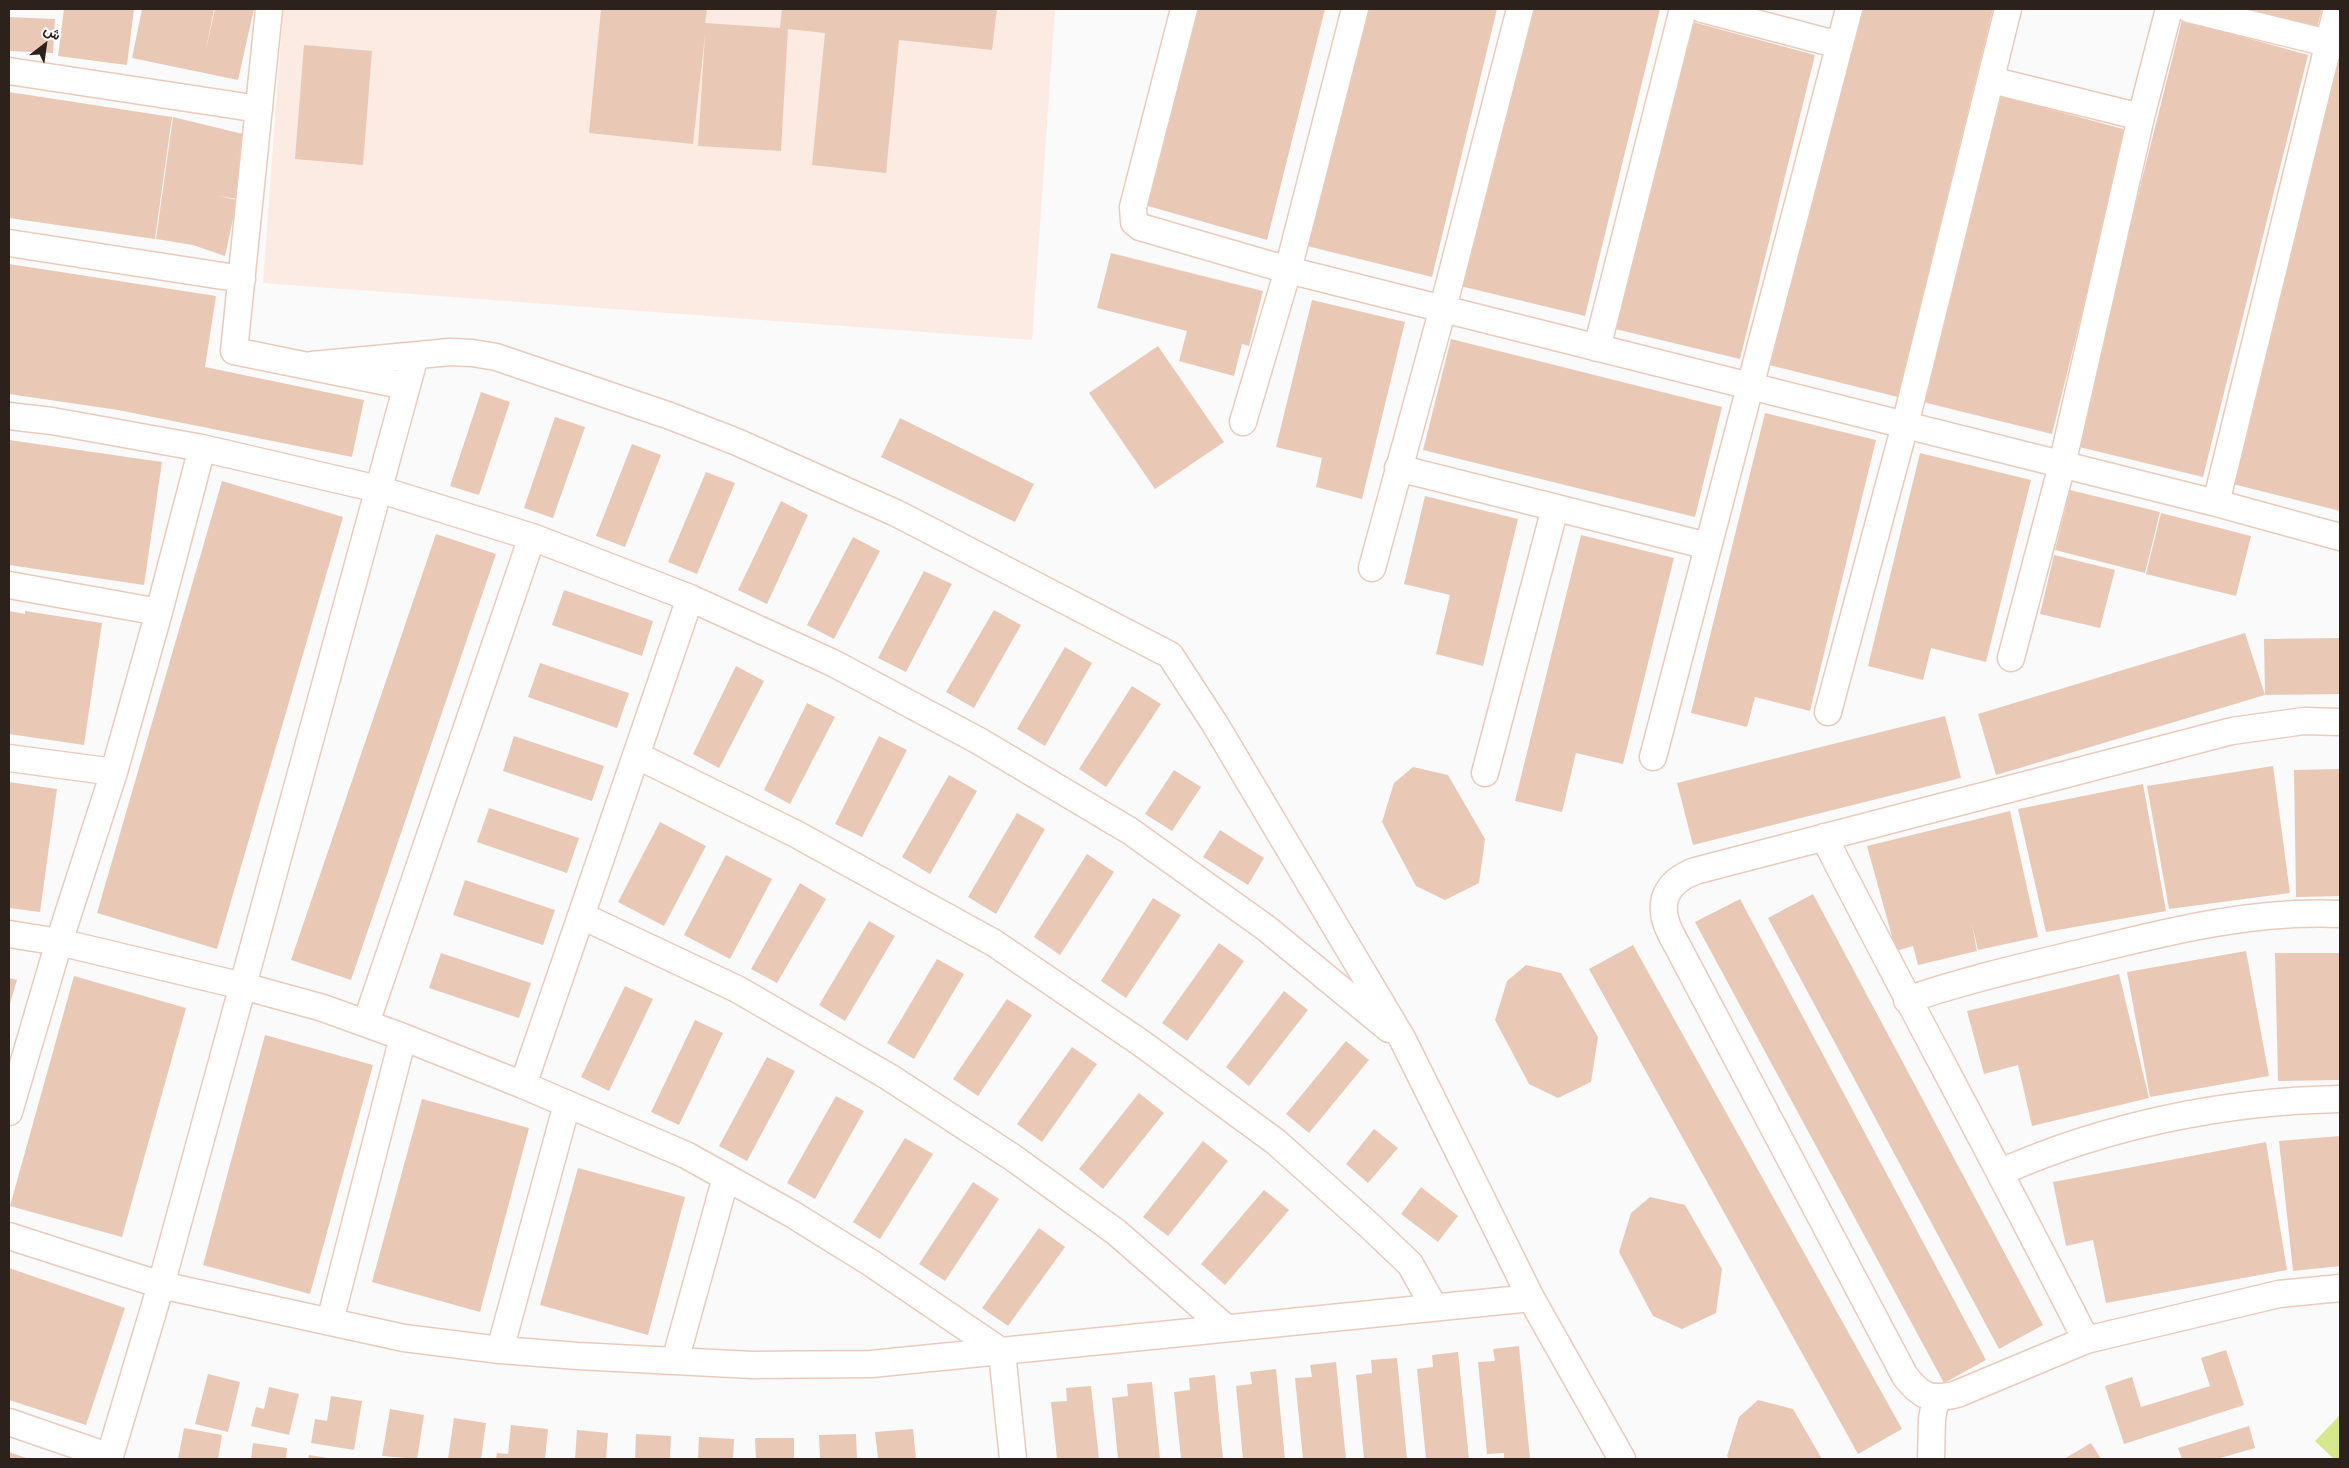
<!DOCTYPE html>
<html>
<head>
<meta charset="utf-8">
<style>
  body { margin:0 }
  #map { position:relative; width:2349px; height:1468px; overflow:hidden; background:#fafafa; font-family:"Titillium Web",Vazirmatn,sans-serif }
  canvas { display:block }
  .frame { position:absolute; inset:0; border:10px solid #2d211b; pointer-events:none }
  .north { position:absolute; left:20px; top:20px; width:50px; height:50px; -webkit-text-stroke:4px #fafafa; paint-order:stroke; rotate:30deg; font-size:14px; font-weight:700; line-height:20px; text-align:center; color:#2d211b }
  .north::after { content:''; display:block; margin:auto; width:18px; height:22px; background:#2d211b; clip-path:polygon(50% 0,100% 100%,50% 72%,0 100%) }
</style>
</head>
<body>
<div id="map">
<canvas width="2349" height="1468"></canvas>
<div class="frame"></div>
<div class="north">ش</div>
</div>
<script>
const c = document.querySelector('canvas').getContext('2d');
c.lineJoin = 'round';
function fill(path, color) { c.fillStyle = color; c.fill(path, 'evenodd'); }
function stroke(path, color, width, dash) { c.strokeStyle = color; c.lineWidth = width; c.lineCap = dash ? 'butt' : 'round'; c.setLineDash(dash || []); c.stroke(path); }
fill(new Path2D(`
  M283,9H1055L1032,340L263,283Z`), '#fcebe3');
fill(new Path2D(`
  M2340,1415V1459H2334L2315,1441Z`), '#d5e88c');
fill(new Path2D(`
  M64,9H134L127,65L58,56Z
  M142,9H214L206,49L215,9H254L238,80L132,58Z
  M601,9H707L705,23L780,28L782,9H997L992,50L899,40L886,173L812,165L825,33L788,29L781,151L698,146L705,35L693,144L589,133Z
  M1196,9H1325L1267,240L1141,204Z
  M1363,9H1497L1432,277L1303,245Z
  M1524,9H1660L1585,316L1456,285Z
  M1858,9H1993L1898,397L1769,365Z
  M2248,9H2322L2317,28Z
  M9,17L55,19L53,53L9,51Z
  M2182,20L2308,55L2203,477L2075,446Z
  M1689,21L1815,55L1740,359L1611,328Z
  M304,45L372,51L363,165L295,159Z
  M2337,58L2340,59V511L2229,483Z
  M9,92L172,117L155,239L9,218Z
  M2001,96L2127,130L2052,434L1923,402Z
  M173,117L251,136L237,199L219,196L237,200L225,256L193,245L156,239Z
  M1111,253L1263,291L1249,346L1242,344L1234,376L1179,361L1187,331L1097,308Z
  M9,264L216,296L205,367L364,400L352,457L118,410L9,394Z
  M1312,300L1405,322L1362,499L1316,487L1322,458L1276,447Z
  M1451,339L1722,407L1695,517L1423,450Z
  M1158,346L1224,442L1155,489L1089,393Z
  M481,392L510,402L479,495L450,486Z
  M1765,413L1876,440L1810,711L1755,697L1747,727L1691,713Z
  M555,417L585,427L553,518L524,508Z
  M900,418L1034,484L1015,522L881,457Z
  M9,440L162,462L144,585L9,565Z
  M632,444L661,455L625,547L596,536Z
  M1920,453L2031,480L1986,662L1931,648L1923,680L1868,666Z
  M706,472L735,483L697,574L668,562Z
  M222,481L343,517L217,949L97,913Z
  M2070,490L2160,512L2145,573L2055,550Z
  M1425,496L1518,519L1483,666L1436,654L1450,595L1404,584Z
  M781,501L808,515L767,604L738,590Z
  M2161,513L2251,536L2236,596L2146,574Z
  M436,534L496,554L351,980L291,960Z
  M1581,535L1674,558L1623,764L1576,753L1562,812L1515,801Z
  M853,537L880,551L834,639L807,625Z
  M2054,555L2115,570L2100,628L2040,614Z
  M924,571L952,584L906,672L878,658Z
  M564,590L653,621L642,656L552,625Z
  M994,610L1021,625L974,708L946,692Z
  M9,611L25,614V611L102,623L84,745L9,734Z
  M2245,633L2265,695L2264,639L2340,638V694L2265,695L1996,775L1978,714Z
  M1065,647L1092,663L1045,746L1017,729Z
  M540,663L629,693L617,728L528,697Z
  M736,666L764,681L719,768L693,754Z
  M1132,686L1161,704L1106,787L1079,769Z
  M807,703L835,717L790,804L764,790Z
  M1945,716L1961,778L1693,845L1677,783Z
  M514,736L604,766L592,801L503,771Z
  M879,736L907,750L862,837L835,824Z
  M2273,766L2290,893L2169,909L2147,786Z
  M1413,767L1448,775L1485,839L1479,883L1445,900L1416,886L1382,822L1394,783Z
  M2340,769V896L2296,897L2294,770Z
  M1174,770L1201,787L1172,831L1145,814Z
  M949,775L977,791L930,874L902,857Z
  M9,782L57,789L40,912L9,908Z
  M2143,784L2166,911L2046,932L2018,809Z
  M489,808L579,838L567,873L477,842Z
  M2010,811L2038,937L1978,950L1972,924L1977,951L1918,965L1913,946L1896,951L1867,846Z
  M1017,813L1045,829L996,914L968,897Z
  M660,822L706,846L664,926L618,902Z
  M1220,830L1264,858L1248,885L1203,857Z
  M1087,854L1114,872L1060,955L1034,937Z
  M726,855L772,879L730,959L684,935Z
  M465,880L555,910L543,945L453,915Z
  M800,883L826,899L777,983L751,969Z
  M1813,894L2043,1325L1999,1349L1768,918Z
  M1153,898L1181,915L1126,998L1101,981Z
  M1740,899L1986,1360L1944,1383L1695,922Z
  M869,921L895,936L845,1021L819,1005Z
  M1219,943L1244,961L1187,1041L1162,1023Z
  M1633,945L1902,1429L1858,1454L1589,969Z
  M2246,951L2269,1076L2150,1097L2127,972Z
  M441,953L531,983L519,1018L429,988Z
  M2275,953H2340V1080L2278,1081Z
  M937,959L964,974L914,1059L887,1043Z
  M1526,965L1561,973L1598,1037L1591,1082L1558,1098L1529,1084L1495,1020L1507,981Z
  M2119,974L2149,1098L2032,1126L2018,1065L1984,1074L1967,1011Z
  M74,976L186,1008L122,1237L10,1206Z
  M9,978L17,980L9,1007Z
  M625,986L653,999L609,1091L581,1077Z
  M1284,991L1308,1010L1249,1086L1226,1067Z
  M1007,999L1032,1015L978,1096L953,1079Z
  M695,1020L723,1033L679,1125L651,1112Z
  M265,1035L373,1065L310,1294L203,1265Z
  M1346,1041L1369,1060L1309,1133L1286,1114Z
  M1072,1047L1097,1064L1042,1142L1017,1124Z
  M767,1057L795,1071L747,1161L719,1146Z
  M1139,1093L1164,1113L1103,1189L1079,1169Z
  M836,1096L864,1111L815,1199L787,1183Z
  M422,1099L529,1128L480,1312L372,1282Z
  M1374,1129L1398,1148L1368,1183L1346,1164Z
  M2340,1136V1266L2293,1271L2279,1141Z
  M905,1138L933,1154L880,1239L853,1222Z
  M1203,1141L1228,1161L1168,1236L1143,1217Z
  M2266,1142L2287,1270L2106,1303L2093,1240L2066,1246L2053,1182Z
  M578,1168L685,1197L648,1335L540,1305Z
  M973,1182L999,1199L945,1281L919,1264Z
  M1421,1187L1458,1216L1438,1242L1401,1214Z
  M1264,1190L1289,1210L1225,1285L1201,1264Z
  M1650,1197L1685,1205L1722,1269L1716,1313L1682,1329L1653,1316L1619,1252L1631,1213Z
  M1039,1228L1065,1247L1008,1326L982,1308Z
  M9,1268L125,1308L86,1425L9,1400Z
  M1519,1346L1530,1459H1504V1453L1487,1454L1478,1362L1495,1361L1493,1349Z
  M2226,1350L2244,1405L2124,1444L2105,1386L2132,1377L2141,1407L2210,1386L2201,1358Z
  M1458,1352L1469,1459H1426L1417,1369L1433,1367L1432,1355Z
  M1397,1358L1407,1459H1364L1356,1375L1372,1373L1371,1360Z
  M1336,1362L1346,1459H1303L1295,1378L1312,1377L1310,1365Z
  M1276,1369L1285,1459H1243L1236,1386L1252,1384L1250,1372Z
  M208,1374L240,1382L228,1432L195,1424Z
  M1215,1375L1223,1459H1181L1174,1392L1190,1390L1189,1378Z
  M1152,1382L1160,1459H1118L1112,1398L1128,1396L1127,1384Z
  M1091,1386L1099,1459H1057L1051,1402L1067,1401L1066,1388Z
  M269,1387L299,1394L289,1435L251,1426L256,1407L264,1409Z
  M331,1396L362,1401L354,1450L311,1443L315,1419L327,1421Z
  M1758,1400L1793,1409L1822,1459H1729L1727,1456L1739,1417Z
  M390,1409L424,1415L417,1459L382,1456Z
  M454,1418L486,1423L481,1459H448Z
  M511,1425L548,1429L545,1459H496L497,1453L508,1454Z
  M2249,1426L2255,1448L2217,1459H2182L2178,1448Z
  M184,1428L222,1435L218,1459H178Z
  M913,1429L916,1459H878L875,1432Z
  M577,1430L608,1433L606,1459H575Z
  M636,1434L671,1436L670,1459H635Z
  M856,1434L857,1459H820L819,1435Z
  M699,1437L734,1439L733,1459H698Z
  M755,1438H794V1459H756Z
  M253,1443L287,1448L286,1459H251Z
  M2091,1443L2101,1459H2064Z
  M9,1452L29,1459H9Z
  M309,1455L328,1458V1459H308Z`), '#e9c9b6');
const minor = new Path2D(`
  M269,9L234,351L406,386
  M1184,9L1133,207L1134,222L1140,227L1288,270L2216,503L2340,537
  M1702,9L1839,45
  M2189,9L2340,46
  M9,71L259,109
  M1991,80L2141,117
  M9,243L242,279
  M1597,348L1683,9
  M312,365L450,352L472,353L496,357L670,416L737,442L898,514L1170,655L1215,724L1403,1040L1531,1298L1622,1459
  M9,416L52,421L202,448L378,489L532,537L690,598L833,663L979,741L1130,831L1266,928L1389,1029
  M1243,422L1288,270L1355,9
  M1398,468L1708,546
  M2216,503L2337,9
  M1372,568L1443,308L1520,9
  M9,585L159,612
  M2011,658L2062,465L2141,117L2169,9
  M1828,712L1905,425L2008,9
  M2340,722L2304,721L2232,731L1695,871C1666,882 1656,903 1670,932L1905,1376C1921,1397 1931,1401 1957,1394L2086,1340L2279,1294L2340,1288
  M636,755L796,834L994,943L1141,1043L1276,1142L1371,1227L1410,1264L1434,1307
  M1653,757L1849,9
  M9,758L114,772
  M1485,773L1555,508
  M1824,837C1910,1006 2001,1171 2086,1340
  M582,916L737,989L889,1077L1012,1157L1116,1232L1226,1328
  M9,934L59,942L243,986L323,1008L403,1037L523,1085L686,1155L792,1214L871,1263L1002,1352L1013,1459
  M1907,1000C1968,979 2030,965 2093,950C2174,930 2256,910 2340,914
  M366,1023L532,537
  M523,1085L690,598
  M9,1112L59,942L114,772L159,612L202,448
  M2001,1172C2107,1125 2225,1101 2340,1099
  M9,1236L161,1285L404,1338L500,1350L578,1356L752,1365L871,1364L1531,1298
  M330,1321L403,1037
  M500,1350L567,1104
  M675,1361L726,1177
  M9,1422L110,1457
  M109,1459L161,1285L415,356
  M1931,1459L1932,1419L1936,1397`);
stroke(minor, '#eccaba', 29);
stroke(minor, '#fff', 26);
</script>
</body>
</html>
